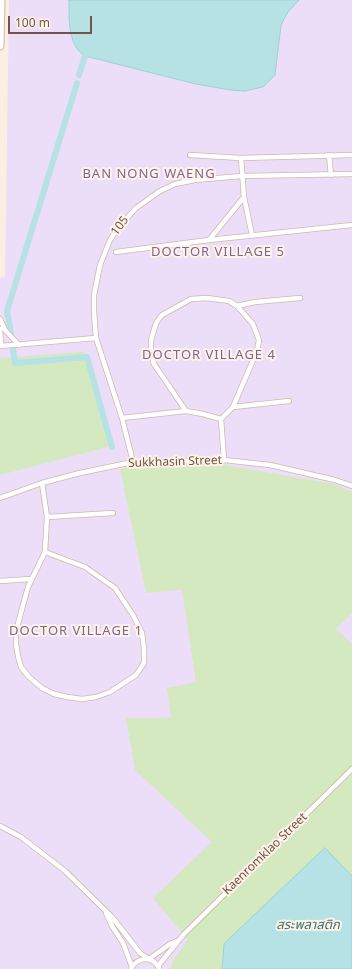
<!DOCTYPE html>
<html>
<head>
<meta charset="utf-8">
<style>
  body { margin:0 }
  #map { position:relative; width:352px; height:969px; overflow:hidden; background:#fcefe1; font-family:"Noto Sans",sans-serif }
  canvas { display:block }
  .scale { position:absolute; left:8px; top:16px; width:84px; height:18px; box-sizing:border-box; border:2px solid #725449; border-top:0; padding-left:5px; font-size:12px; line-height:14px; white-space:nowrap; color:#725449; -webkit-text-stroke:3px #fff3e7; paint-order:stroke }
</style>
</head>
<body>
<div id="map">
<canvas width="352" height="969"></canvas>
<div class="scale">100 m</div>
</div>
<script>
const c = document.querySelector('canvas').getContext('2d');
c.lineJoin = 'round';
function fill(path, color) { c.fillStyle = color; c.fill(path, 'evenodd'); }
function stroke(path, color, width, dash) { c.strokeStyle = color; c.lineWidth = width; c.lineCap = dash ? 'butt' : 'round'; c.setLineDash(dash || []); c.stroke(path); }
function drawText(font, color, halo, rows, align = 'center') {
  c.font = font + ' "Noto Sans","Noto Sans Thai",sans-serif'; c.lineWidth = 4; c.setLineDash([]); c.textBaseline = 'middle'; c.strokeStyle = halo; c.fillStyle = color; for (const [text, x, y, turn = 0] of rows) {
    c.save(); c.translate(x, y); c.rotate((+turn || 0) * Math.PI / 180); c.textAlign = isNaN(turn) ? turn : align; if (halo) c.strokeText(text, 0, 0); c.fillText(text, 0, 0); c.restore();
  }
}
fill(new Path2D(`
  M9,0H352V969H0V278L5,277Z`), '#ecdef8');
fill(new Path2D(`
  M83,352L115,445L0,475V358Z
  M181,464L225,465L334,484L352,492V613L336,629L352,644V969H170L174,959L188,940L153,898L212,842L135,770L126,718H171L167,688L196,682L182,590L146,593L120,469L135,466Z`), '#d4e9c0');
const water = new Path2D(`
  M69,0H299L288,12L281,25L275,75L263,87L245,91L230,90L196,84L85,56C82,54 78,51 76,47C68,34 69,15 69,0Z
  M325,848L352,876V969H222L224,944Z`);
fill(water, '#b6e2e5');
stroke(water, '#9dd2d6', 1);
stroke(new Path2D(`
  M79,75L85,56
  M11,333L7,311L77,83
  M13,350L15,363L87,357L112,447`), '#b6e2e5', 6);
const street = new Path2D(`
  M190,155L241,158L352,155
  M329,155L331,175
  M241,158L244,197L252,235
  M209,240L244,197
  M116,252L209,240L352,225
  M237,306L253,324L259,340L257,351L233,407L221,419L203,414L186,411L154,364L151,354V340L156,323L162,315L191,299L207,298L229,301L237,306L255,302L300,298
  M0,319L5,330L19,345
  M0,329L1,346
  M0,346L96,338
  M233,407L289,401
  M122,418L186,411
  M221,419L224,460
  M133,462L122,418L96,338L94,312V295L100,265L110,240L118,228L136,208L160,191L175,184L195,180L242,176L352,174
  M42,483L47,517L45,552L28,587L16,631V644L18,656L21,667L29,677L42,688L54,694L67,697L82,699L96,697L110,692L136,675L144,663V649L142,633L133,615L115,588L85,567L45,552
  M0,498L42,483L80,473L133,462L224,460L270,465L335,480L352,486
  M47,517L113,513
  M0,581L31,579
  M0,826L21,837L65,871L112,917L140,953L149,959L170,944L177,941
  M106,913L112,926L123,943L132,967
  M158,966L184,934L352,769
  M131,969C137,957 152,955 159,968`);
const secondary = new Path2D(`
  M0,46L1,0`);
stroke(street, '#cfb8ab', 6);
stroke(secondary, '#d2b7a8', 9);
stroke(street, '#fff', 4.5);
stroke(secondary, '#fff', 7);
drawText('12px', '#725449', '#fff3e7', [
  ["105",120,226,-53],
  ["Sukkhasin Street",175,462,-2],
  ["Kaenromklao Street",265,854,-44]
]);
c.letterSpacing = '1px';
drawText('13px', '#816496', '#fff3e7', [
  ["BAN NONG WAENG",149,174],
  ["DOCTOR VILLAGE 5",218,252],
  ["DOCTOR VILLAGE 4",209,355],
  ["DOCTOR VILLAGE 1",76,631]
]);
c.letterSpacing = '0px';
drawText('italic 13px', '#3c7378', '#fff3e7', [
  ["สระพลาสติก",308,925]
]);
</script>
</body>
</html>
